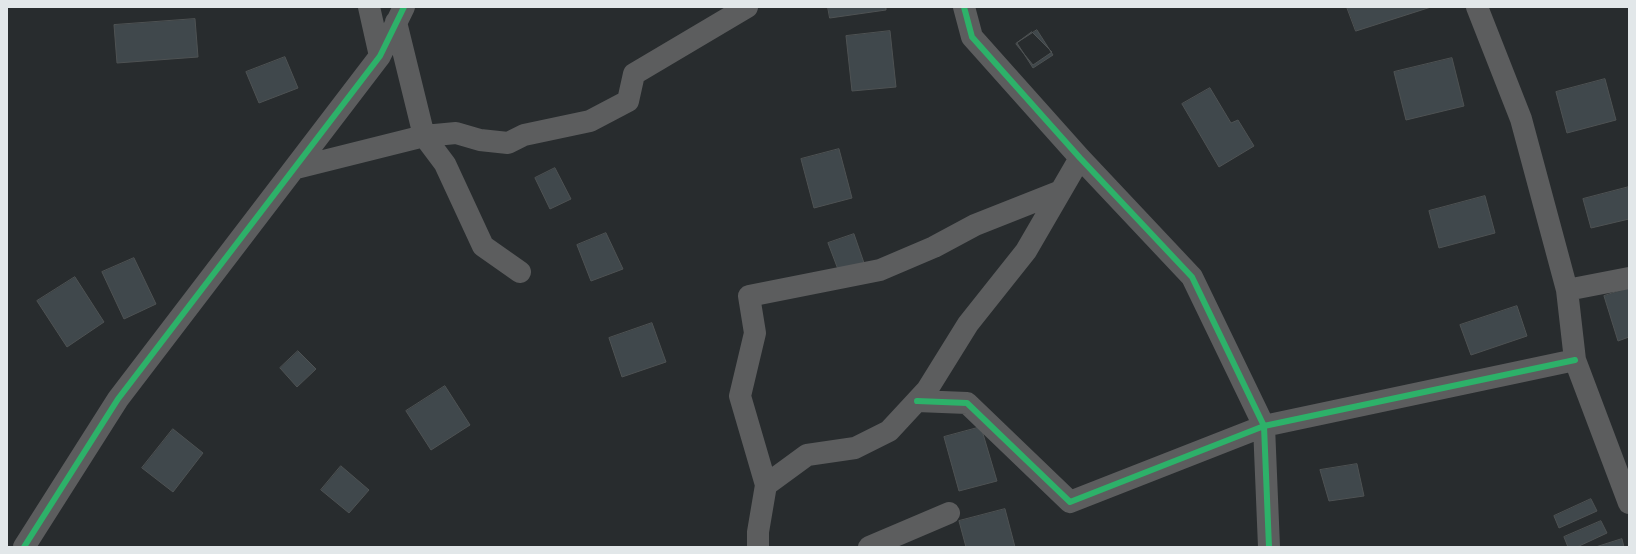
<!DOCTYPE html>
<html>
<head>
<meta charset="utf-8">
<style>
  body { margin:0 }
  #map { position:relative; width:1636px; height:554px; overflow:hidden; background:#282c2e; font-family:"Times New Roman",serif }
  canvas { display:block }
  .frame { position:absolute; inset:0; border:8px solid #e2e7e9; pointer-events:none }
</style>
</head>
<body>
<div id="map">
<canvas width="1636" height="554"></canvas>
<div class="frame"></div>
</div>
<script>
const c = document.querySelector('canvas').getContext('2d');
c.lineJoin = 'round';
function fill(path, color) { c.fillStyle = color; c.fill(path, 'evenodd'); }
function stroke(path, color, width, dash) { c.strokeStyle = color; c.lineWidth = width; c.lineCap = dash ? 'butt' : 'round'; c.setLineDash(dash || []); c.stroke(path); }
const building = new Path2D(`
  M828,7H886V10L830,18Z
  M1347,7H1431L1356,31Z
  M195,19L198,57L117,63L114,25Z
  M1037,30L1053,55L1033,68L1017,43Z
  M890,31L896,87L852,91L846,36Z
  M1032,32L1052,52L1033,65L1016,44Z
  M285,57L298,88L259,103L246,72Z
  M1452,58L1464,106L1406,120L1394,72Z
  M1605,79L1616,120L1567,133L1556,92Z
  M1210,88L1231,123L1238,120L1254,146L1219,167L1182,104Z
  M839,149L852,198L814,208L801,159Z
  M555,168L571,199L550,209L535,178Z
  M1629,187V219L1591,228L1583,199Z
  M1485,196L1495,233L1439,248L1429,211Z
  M606,233L623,269L591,281L577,245Z
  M854,234L864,263L839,272L828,243Z
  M134,258L156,304L124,319L102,272Z
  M75,277L104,322L67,347L37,301Z
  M1629,288V337L1618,341L1604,296Z
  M1517,306L1527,336L1471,355L1460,325Z
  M652,323L666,362L622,377L609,338Z
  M298,351L316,369L297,387L280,368Z
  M445,386L470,425L431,450L406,411Z
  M981,427L997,481L959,491L944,437Z
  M173,429L203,453L173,492L142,468Z
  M1357,464L1364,496L1329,501L1320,470Z
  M341,466L369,490L349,513L321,490Z
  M1591,499L1597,511L1559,528L1554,516Z
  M1005,509L1015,547H966L959,521Z
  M1601,521L1607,533L1577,547H1568L1564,537Z
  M1622,539L1624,547H1596Z`);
fill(building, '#40484c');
stroke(building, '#4e5253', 1);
stroke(new Path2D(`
  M369,7L380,56
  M964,7L972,37L1080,158L1192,277L1264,426L1269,547
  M1477,7L1521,119L1567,290L1575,360L1629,503
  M296,168L424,136L396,22
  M520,272L483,246L445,164L424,136L456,133L480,140L508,143L524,135L590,121L628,101L634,74L747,7
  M1567,290L1629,278
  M917,401L967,403L1070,502L1264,426L1575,360
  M766,485L740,396L755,333L749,296L880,270L934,247L975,225L1061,191
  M24,547L118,399L380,56L404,7
  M758,547V532L766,485L807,455L855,448L889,431L927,390L968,324L1026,251L1080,158
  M869,547L949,513`), '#5c5d5e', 22);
stroke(new Path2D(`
  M964,7L972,37L1080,158L1192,277L1264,426L1269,547
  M917,401L967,403L1070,502L1264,426L1575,360
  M24,547L118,399L380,56L404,7`), '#2db169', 6);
</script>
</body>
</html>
